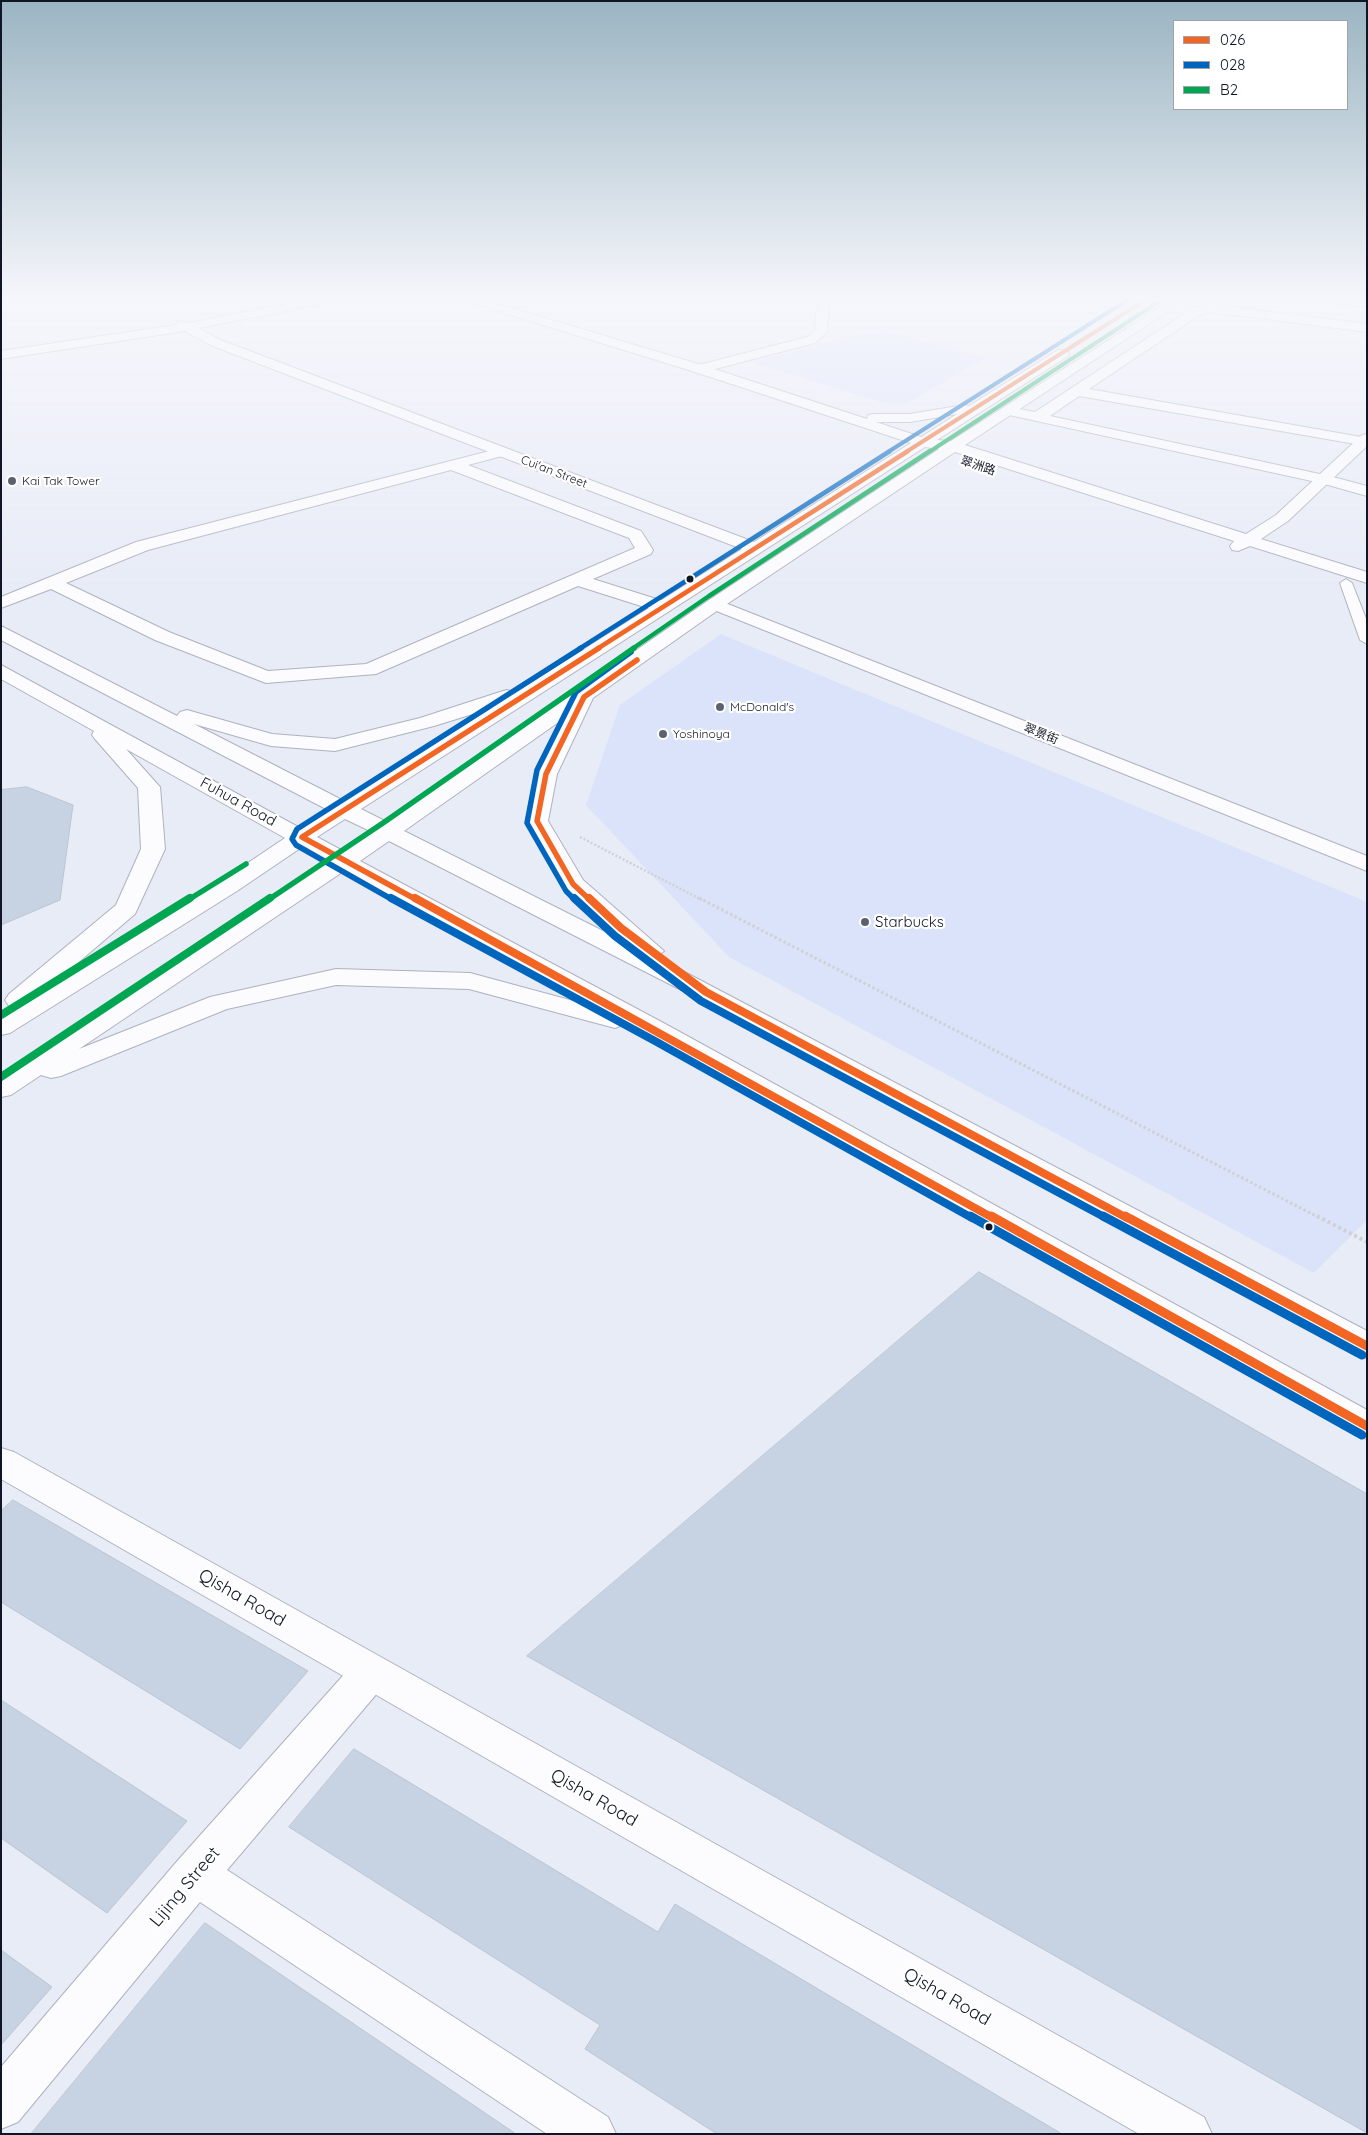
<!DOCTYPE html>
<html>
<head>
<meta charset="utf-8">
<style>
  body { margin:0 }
  #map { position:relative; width:1368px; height:2135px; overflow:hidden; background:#e8ecf7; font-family:Quicksand,sans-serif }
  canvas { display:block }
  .frame { position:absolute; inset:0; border:2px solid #111627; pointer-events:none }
  .legend { position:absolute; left:1173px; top:20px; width:175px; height:90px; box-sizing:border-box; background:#fff; border:1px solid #a0a2a9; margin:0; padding:6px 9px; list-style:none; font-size:15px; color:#111627 }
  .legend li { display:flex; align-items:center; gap:10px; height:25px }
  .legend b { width:25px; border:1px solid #a0a2a9 }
</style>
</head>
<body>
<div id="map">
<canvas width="1368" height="2135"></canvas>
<div class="frame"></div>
<ul class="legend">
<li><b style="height:6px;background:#f26522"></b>026</li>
<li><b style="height:6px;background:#0065bd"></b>028</li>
<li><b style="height:6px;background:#00a651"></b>B2</li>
</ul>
</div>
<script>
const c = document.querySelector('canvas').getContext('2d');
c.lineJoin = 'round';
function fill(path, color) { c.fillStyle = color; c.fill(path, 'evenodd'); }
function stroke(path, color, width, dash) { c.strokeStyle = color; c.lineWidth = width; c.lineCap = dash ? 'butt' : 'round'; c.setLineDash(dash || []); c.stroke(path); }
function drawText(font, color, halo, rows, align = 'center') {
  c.font = font + ' Quicksand,"Noto Sans SC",sans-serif'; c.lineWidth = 4.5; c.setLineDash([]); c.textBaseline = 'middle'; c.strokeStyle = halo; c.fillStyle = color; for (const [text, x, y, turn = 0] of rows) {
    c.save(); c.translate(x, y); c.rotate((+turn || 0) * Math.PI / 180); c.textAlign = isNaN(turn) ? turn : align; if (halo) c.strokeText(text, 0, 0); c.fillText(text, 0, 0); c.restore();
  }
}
fill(new Path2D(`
  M881,332L896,334L986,358L907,403L896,405L885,403L755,364L757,361L845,337Z
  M721,634L1367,902V1220L1314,1273L729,957L586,805L620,705Z`), '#dbe3fa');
const building = new Path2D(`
  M27,787L73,805L60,900L1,925V790Z
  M979,1272L1367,1494V2133L527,1656Z
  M13,1500L308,1671L240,1749L1,1602V1511Z
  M1,1700L187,1821L107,1913L1,1838Z
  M354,1749L658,1932L675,1904L1062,2134H717L585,2049L600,2025L289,1827Z
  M205,1923L516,2134H31Z
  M1,1950L52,1987L1,2045Z`);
fill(building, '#c7d3e3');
stroke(building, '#bbc4d0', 1);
const lane = new Path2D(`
  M1346,579L1352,583L1367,621V644L1360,640L1340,583Z`);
const street = new Path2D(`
  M823,299L829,303L827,332L815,343L700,373L693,369L695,366L807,337L815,331L817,303Z
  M1209,304L1367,324V332L1209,312L1201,314L1089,389L1367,438V446L1079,396L1050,416L1329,476L1367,486V496L1321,483L1009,415L1002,411L1009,407L1035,412L1193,308Z
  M501,448L508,452L506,455L468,465L641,531L653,550L651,554L593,579L669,603L672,607L669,611H657L578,586L376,674L266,683L155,640L51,589L1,608V597L136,542ZM451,470L629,538L635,548L366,664L268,671L169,632L66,583L148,550Z
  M715,599L1367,856V871L709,608L706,604L709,600Z
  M371,1655L385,1660L391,1672L385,1684L227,1870L608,2117L616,2134H547L200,1902L18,2122L1,2129V2067L179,1859L357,1660Z`);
const secondary = new Path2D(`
  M321,297H344L338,301L199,328L218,339L754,542L911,443L695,372L459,299L457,297H475L705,366L867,419L868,415L873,414H910L964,405L969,406L1058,350H1068L1069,353L1068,356L937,440L951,441L1176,297H1190L965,445L1246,534L1276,515L1362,435L1367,434V446L1288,521L1261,539L1367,572V583L1250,546L1238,551L1232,550L1230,546L1234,541L955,452L721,608L593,698L557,774L548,821L583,880L664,951L656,957L1367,1331V1358L1355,1355L697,998L389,841L360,861L669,1026L1367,1410V1439L1355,1435L625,1024L615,1028L469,989L336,985L227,1009L61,1076L51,1078L41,1075L11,1095L1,1097V1076L327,862L302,847L237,891L10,1033L1,1035V1015L15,1007L9,1006L5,1000L9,994L116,905L141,849L138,788L95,739L92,735L94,731L1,679V665L300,828L328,810L1,640V626L177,716L180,712L187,710L272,734L335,739L420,718L500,692L507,690L515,693L742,549L210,345L185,331L1,359V351L176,325L178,321L189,323ZM957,414L921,437L876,422H910ZM925,447L939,449L709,600L387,822L361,809ZM492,708L344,801L194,724L271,746L335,751L434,726ZM563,719L535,774L526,821L565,889L619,939L404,831ZM126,749L285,838L221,881L53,984L135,914L165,849L160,787ZM345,819L372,832L343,851L317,837ZM344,871L592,1006L470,973L336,969L210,997L79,1049Z
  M1309,297L1367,299V307L1315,301Z
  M1,1448L14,1452L1204,2117L1212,2134H1139L1,1479Z`);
stroke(lane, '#aeb2bf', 2);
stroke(street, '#aeb2bf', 2);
stroke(secondary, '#aeb2bf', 2);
stroke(new Path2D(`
  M580,837L702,900`), '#cfd1d4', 2.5, [2, 2]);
stroke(new Path2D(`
  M699,898L1320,1218`), '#cfd1d4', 3, [2.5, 2.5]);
stroke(new Path2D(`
  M1317,1216L1367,1242`), '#cfd1d4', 4, [3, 3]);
fill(lane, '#fcfcfe');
fill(street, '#fcfcfe');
fill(secondary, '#fcfcfe');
stroke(new Path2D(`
  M906,452L1150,297`), '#f26522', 4);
stroke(new Path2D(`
  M597,649L908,451`), '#f26522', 4.5);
stroke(new Path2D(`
  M417,900L302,837L599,648
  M590,900L573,884L537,821L546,774L584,697L637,660`), '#f26522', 5.5);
stroke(new Path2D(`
  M415,898L993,1218
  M589,898L621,928L706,992L1127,1218`), '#f26522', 8);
stroke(new Path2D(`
  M991,1216L1367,1426
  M1125,1216L1367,1346`), '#f26522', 9);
stroke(new Path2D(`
  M888,452L1132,297`), '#0065bd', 4);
stroke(new Path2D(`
  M579,649L890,451`), '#0065bd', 4.5);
stroke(new Path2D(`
  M393,900L296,845L292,839L297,829L581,648
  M575,900L566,891L527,823L537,770L576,692L631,652`), '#0065bd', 5.5);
stroke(new Path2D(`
  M391,898L655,1041L972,1218
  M574,898L615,936L701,1001L1106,1218`), '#0065bd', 8);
stroke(new Path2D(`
  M970,1216L1362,1435
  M1103,1216L1362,1355`), '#0065bd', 9);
stroke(new Path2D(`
  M929,452L1166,297`), '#00a651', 4);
stroke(new Path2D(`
  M632,649L709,596L930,451`), '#00a651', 4.5);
stroke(new Path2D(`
  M188,900L246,864
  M268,900L383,823L634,648`), '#00a651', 5.5);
stroke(new Path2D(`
  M1,1015L190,898
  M1,1077L270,898`), '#00a651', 8);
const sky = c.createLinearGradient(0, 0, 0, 596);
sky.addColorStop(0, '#9bb5c2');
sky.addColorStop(0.5, '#f5f6fb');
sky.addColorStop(1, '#f5f6fb00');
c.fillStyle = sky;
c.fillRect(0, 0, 1368, 596);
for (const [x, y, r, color] of [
  [12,481,5,"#5c6170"],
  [690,579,4.5,"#111627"],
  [720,707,5,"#5c6170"],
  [663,734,5,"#5c6170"],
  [865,922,5,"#5c6170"],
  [989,1227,4.5,"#111627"]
]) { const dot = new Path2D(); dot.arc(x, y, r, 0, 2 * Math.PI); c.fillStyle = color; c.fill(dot); stroke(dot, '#fff', 2); }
drawText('12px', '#111627', '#fff', [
  ["翠洲路",978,466,18],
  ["Cui'an Street",554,472,21],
  ["翠景街",1041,734,22]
]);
drawText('12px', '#111627', '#fff', [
  ["Kai Tak Tower",22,481],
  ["McDonald's",730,707],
  ["Yoshinoya",673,734]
], 'left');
drawText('15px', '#111627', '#fff', [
  ["Fuhua Road",238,802,29]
]);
drawText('15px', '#111627', '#fff', [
  ["Starbucks",875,922]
], 'left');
drawText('18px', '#111627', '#fff', [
  ["Qisha Road",242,1598,30],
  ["Qisha Road",594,1798,30],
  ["Lijing Street",185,1887,-50],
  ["Qisha Road",947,1997,30]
]);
</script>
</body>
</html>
